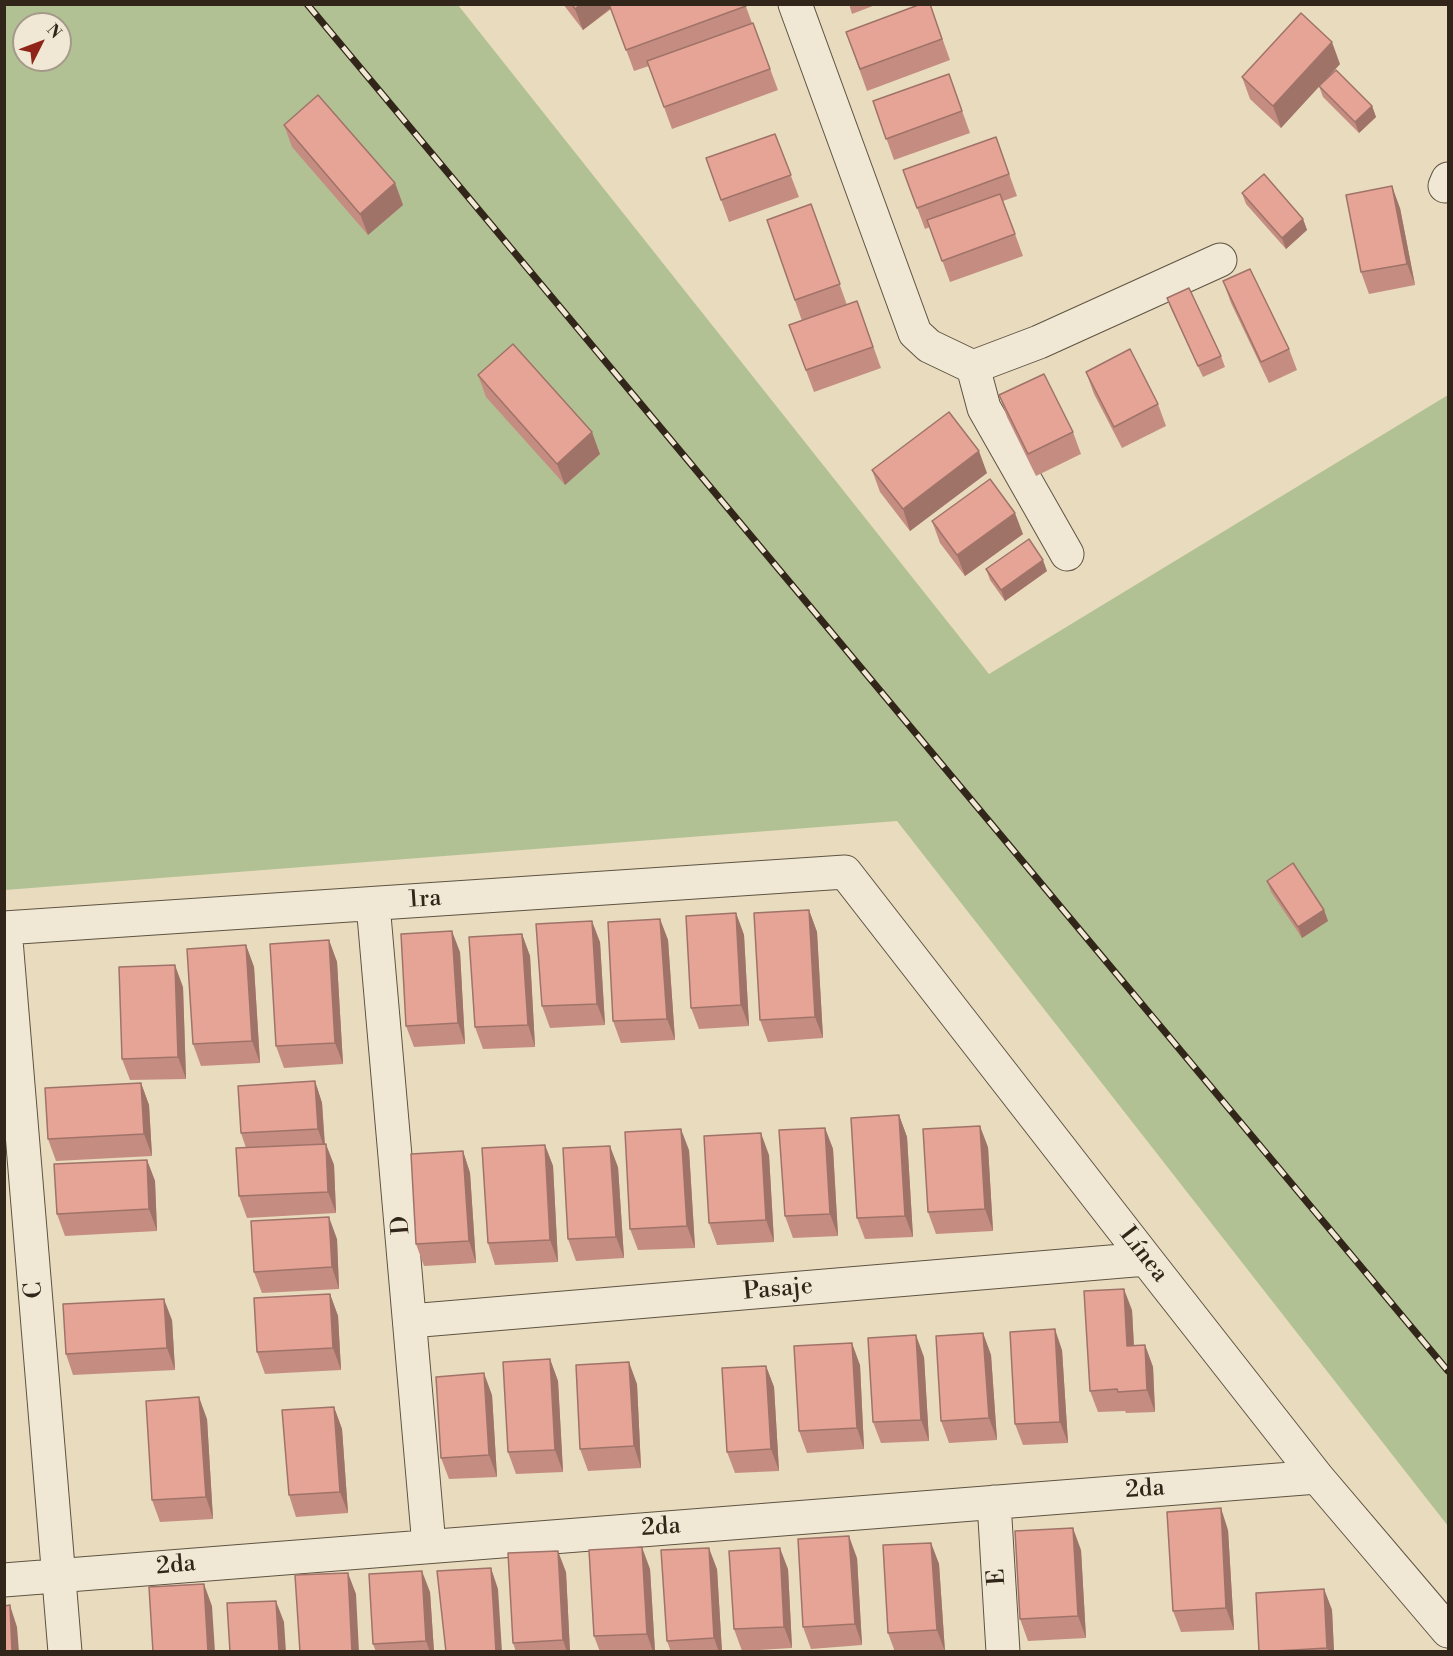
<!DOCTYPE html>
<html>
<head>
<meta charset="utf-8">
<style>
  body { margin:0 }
  #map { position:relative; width:1453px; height:1656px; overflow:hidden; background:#e8dbbe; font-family:"Libre Bodoni",serif }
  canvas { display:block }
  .frame { position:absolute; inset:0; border:6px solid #312619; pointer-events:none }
  .north { position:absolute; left:12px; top:12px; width:60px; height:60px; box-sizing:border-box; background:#f0e8d5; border:2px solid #a49a8a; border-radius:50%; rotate:48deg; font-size:16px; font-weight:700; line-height:24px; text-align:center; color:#312619 }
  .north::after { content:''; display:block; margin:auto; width:21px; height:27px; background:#8f2418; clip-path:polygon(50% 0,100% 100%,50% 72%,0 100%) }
</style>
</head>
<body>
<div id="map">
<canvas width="1453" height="1656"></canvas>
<div class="frame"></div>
<div class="north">N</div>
</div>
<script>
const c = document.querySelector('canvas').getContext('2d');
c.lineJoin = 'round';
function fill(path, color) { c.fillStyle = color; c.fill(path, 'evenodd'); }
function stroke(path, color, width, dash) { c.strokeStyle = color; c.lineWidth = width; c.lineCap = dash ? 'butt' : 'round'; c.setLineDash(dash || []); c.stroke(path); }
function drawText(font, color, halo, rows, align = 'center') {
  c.font = font + ' "Libre Bodoni",serif'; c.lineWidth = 4.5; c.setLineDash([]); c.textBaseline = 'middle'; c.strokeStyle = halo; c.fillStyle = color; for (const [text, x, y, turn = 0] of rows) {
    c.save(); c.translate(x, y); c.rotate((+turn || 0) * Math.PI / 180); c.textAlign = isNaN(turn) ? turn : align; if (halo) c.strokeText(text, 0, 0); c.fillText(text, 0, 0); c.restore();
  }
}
fill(new Path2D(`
  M5,5H458L989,674L1448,395V1526L897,821L5,890ZM24,24H60V60H24Z`), '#b2c194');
const street = new Path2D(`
  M795,4L915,333L929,346L973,367L1039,342L1220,260
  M1445,186L1448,179
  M973,367L984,408L1067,554
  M373,904L429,1546
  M4,928L845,872L1146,1259L1317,1477L1448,1631
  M5,928L65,1652
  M410,1321L1146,1259
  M994,1502L1003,1652
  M4,1580L1317,1477`);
stroke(street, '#5f5342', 35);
stroke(street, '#f0e8d5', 33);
const rail = new Path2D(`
  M307,4L1448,1371`);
stroke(rail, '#312619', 7);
stroke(rail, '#f0e8d5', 4.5, [14]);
fill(new Path2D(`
  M563,4H745L752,23H753L778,90L672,129L649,66L634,71L611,9L583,30Z
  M849,4H878L852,14Z
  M930,4L950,60L867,91L846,32Z
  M1340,64L1323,82L1372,106L1376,117L1359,133L1323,97L1319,86L1281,128L1250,99L1242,77Z
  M949,74L970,133L894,160L873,101Z
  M284,125L395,183L403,205L368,235L292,147Z
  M775,134L799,197L729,222L706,158Z
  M996,137L1017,196L1003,201L1023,256L950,282L930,227L925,229L903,170Z
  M1242,193L1303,219L1307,230L1286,249L1246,204Z
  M811,204L847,305L857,301L881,368L814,392L789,325L802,321L767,220Z
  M1400,208L1415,285L1369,294L1361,272Z
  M1223,281L1289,349L1297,370L1269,383L1231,303Z
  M1167,298L1221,356L1225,367L1203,377L1171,309Z
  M1086,372L1158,404L1166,426L1122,448L1094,394Z
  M478,375L600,454L565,485L486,397Z
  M999,395L1073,432L1081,454L1036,476L1007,417Z
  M872,470L987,473L910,531L880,492Z
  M932,521L1023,534L965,576L940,543Z
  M986,569L1047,571L1005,601L990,580Z
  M1267,881L1324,910L1328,921L1302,938L1271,892Z
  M809,910L817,932L823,1038L768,1042L760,1020Z
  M736,913L744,935L749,1026L699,1029L691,1008Z
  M660,919L668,940L675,1040L621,1043L613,1021Z
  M522,934L530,956L535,1047L483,1049L475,1027Z
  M329,940L337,962L343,1064L284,1068L276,1046Z
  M600,942L605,1025L550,1028L542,1006Z
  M246,945L254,967L260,1063L201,1066L193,1044Z
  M460,952L465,1044L414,1047L406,1026Z
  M183,987L186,1079L130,1080L122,1059Z
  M315,1081L322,1103L325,1144L334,1165L336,1213L247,1218L239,1196L246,1148L241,1133Z
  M141,1083L149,1105L152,1156L56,1161L48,1139Z
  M899,1115L907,1137L913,1237L865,1239L857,1218Z
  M825,1128L833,1149L838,1236L793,1238L785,1216Z
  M545,1145L553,1166L558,1262L495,1265L488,1243Z
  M988,1147L993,1231L936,1234L928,1212Z
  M689,1150L695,1248L638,1250L630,1229Z
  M463,1151L470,1173L476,1263L424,1266L416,1244Z
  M769,1155L774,1242L717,1245L709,1223Z
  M147,1160L155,1181L157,1231L65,1236L57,1214Z
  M618,1167L624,1258L576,1261L568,1239Z
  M337,1239L339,1289L262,1293L254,1272Z
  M330,1294L338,1316L341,1370L265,1374L257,1352Z
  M1132,1310L1134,1346L1145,1345L1153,1367L1155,1412L1126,1413L1125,1411L1098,1412L1090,1391Z
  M172,1320L175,1370L73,1375L66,1354Z
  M983,1333L991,1355L997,1440L949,1443L941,1421Z
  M1062,1350L1068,1443L1023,1445L1015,1424Z
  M924,1357L929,1441L881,1443L873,1422Z
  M550,1359L558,1381L563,1472L516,1474L508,1452Z
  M860,1365L864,1449L807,1453L799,1431Z
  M766,1366L774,1387L779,1471L735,1473L727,1452Z
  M637,1384L641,1468L588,1471L580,1449Z
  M492,1395L497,1477L449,1479L441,1458Z
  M334,1407L342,1429L348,1513L296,1517L289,1495Z
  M207,1419L213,1519L160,1522L152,1500Z
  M1228,1530L1234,1630L1181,1632L1173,1611Z
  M931,1543L939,1564L945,1652H895L888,1633Z
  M1081,1550L1086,1638L1028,1641L1020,1619Z
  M857,1558L862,1645L811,1649L803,1627Z
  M650,1569L655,1652H600L594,1636Z
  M717,1569L722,1652H671L667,1641Z
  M788,1569L792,1648L742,1651L734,1629Z
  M566,1572L570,1652H516L513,1643Z
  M1324,1589L1332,1610L1334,1652H1259Z
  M430,1592L434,1652H376L373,1644Z`), '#c58d81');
fill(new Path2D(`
  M581,4H616L583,30L575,9Z
  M1332,42L1340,64L1281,128L1273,106Z
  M1372,106L1376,117L1359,133L1355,122Z
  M395,183L403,205L368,235L360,214Z
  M1392,186L1400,208L1415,285L1407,264Z
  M1303,219L1307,230L1286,249L1282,238Z
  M592,432L600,454L565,485L557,464Z
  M979,451L987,473L910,531L903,509Z
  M1015,513L1023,534L965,576L957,555Z
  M1043,560L1047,571L1005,601L1001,590Z
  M809,910L817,932L823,1038L815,1017Z
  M1324,910L1328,921L1302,938L1298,927Z
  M736,913L744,935L749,1026L741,1005Z
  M660,919L668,940L675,1040L667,1019Z
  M592,921L600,942L605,1025L597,1004Z
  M452,931L460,952L465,1044L458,1023Z
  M522,934L530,956L535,1047L528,1025Z
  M329,940L337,962L343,1064L335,1043Z
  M246,945L254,967L260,1063L252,1041Z
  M175,965L183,987L186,1079L178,1057Z
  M315,1081L322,1103L325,1150L318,1129Z
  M141,1083L149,1105L152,1156L144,1134Z
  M899,1115L907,1137L913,1237L905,1216Z
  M980,1126L988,1147L993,1231L985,1209Z
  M825,1128L833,1149L838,1236L830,1214Z
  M681,1129L689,1150L695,1248L687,1226Z
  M761,1133L769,1155L774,1242L766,1220Z
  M326,1144L334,1165L336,1213L328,1192Z
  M545,1145L553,1166L558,1262L550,1240Z
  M610,1146L618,1167L624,1258L616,1237Z
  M463,1151L470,1173L476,1263L469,1241Z
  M147,1160L155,1181L157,1231L149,1209Z
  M329,1217L337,1239L339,1289L332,1267Z
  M1124,1289L1132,1310L1135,1368L1127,1346Z
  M330,1294L338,1316L341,1370L333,1348Z
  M164,1299L172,1320L175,1370L167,1348Z
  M1055,1329L1062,1350L1068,1443L1060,1422Z
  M983,1333L991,1355L997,1440L989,1418Z
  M916,1335L924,1357L929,1441L921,1420Z
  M852,1343L860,1365L864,1449L857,1428Z
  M1145,1345L1153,1367L1155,1412L1147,1390Z
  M550,1359L558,1381L563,1472L555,1450Z
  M629,1362L637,1384L641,1468L634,1446Z
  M766,1366L774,1387L779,1471L771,1449Z
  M484,1373L492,1395L497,1477L489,1455Z
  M199,1397L207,1419L213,1519L206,1497Z
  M334,1407L342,1429L348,1513L340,1492Z
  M1221,1508L1228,1530L1234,1630L1226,1608Z
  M1073,1528L1081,1550L1086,1638L1078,1616Z
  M849,1536L857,1558L862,1645L855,1624Z
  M931,1543L939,1564L945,1652L937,1630Z
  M642,1547L650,1569L655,1652H653L647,1634Z
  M709,1548L717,1569L722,1652H719L714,1638Z
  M780,1548L788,1569L792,1648L784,1627Z
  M558,1551L566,1572L570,1652H567L563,1640Z
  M491,1568L498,1589L502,1652H496Z
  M422,1571L430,1592L434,1652H430L426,1641Z
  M348,1573L356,1594L359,1652H352Z
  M204,1584L212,1606L215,1652H208Z
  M1324,1589L1332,1610L1334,1652H1328L1327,1648Z
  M276,1601L284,1622L286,1652H279Z
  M10,1605L17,1627L19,1652H12Z`), '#a07369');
const building = new Path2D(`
  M572,4H581L575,9Z
  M609,4H745L746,6L626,50Z
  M921,4H930L942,39L860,69L846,32Z
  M1301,13L1332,42L1273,106L1242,77Z
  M753,23L770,69L664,107L647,61Z
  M1336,70L1372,106L1355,122L1319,86Z
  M949,74L962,111L886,139L873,101Z
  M318,95L395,183L360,214L284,125Z
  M775,134L791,175L721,200L706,158Z
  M996,137L1009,174L917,208L903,170Z
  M1264,174L1303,219L1282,238L1242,193Z
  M1392,186L1407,264L1361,272L1346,195Z
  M1000,194L1015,234L942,261L927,220Z
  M811,204L840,284L795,300L767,220Z
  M1250,269L1289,349L1261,362L1223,281Z
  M1189,288L1221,356L1198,366L1167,298Z
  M857,301L873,347L806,370L789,325Z
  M513,344L592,432L557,464L478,375Z
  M1130,349L1158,404L1114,427L1086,372Z
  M1044,374L1073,432L1028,454L999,395Z
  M949,412L979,451L903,509L872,470Z
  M990,479L1015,513L957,555L932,521Z
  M1029,539L1043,560L1001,590L986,569Z
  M1293,863L1324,910L1298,927L1267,881Z
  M809,910L815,1017L760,1020L754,913Z
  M736,913L741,1005L691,1008L686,916Z
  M660,919L667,1019L613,1021L608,922Z
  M592,921L597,1004L542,1006L536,924Z
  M452,931L458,1023L406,1026L401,934Z
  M522,934L528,1025L475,1027L469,937Z
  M329,940L335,1043L276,1046L270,944Z
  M246,945L252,1041L193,1044L187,949Z
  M175,965L178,1057L122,1059L119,967Z
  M315,1081L318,1129L241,1133L238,1086Z
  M141,1083L144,1134L48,1139L45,1088Z
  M899,1115L905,1216L857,1218L851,1118Z
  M980,1126L985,1209L928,1212L923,1129Z
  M825,1128L830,1214L785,1216L779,1130Z
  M681,1129L687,1226L630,1229L625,1132Z
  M761,1133L766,1220L709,1223L704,1136Z
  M326,1144L328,1192L239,1196L236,1148Z
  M545,1145L550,1240L488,1243L482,1148Z
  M610,1146L616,1237L568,1239L563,1148Z
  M463,1151L469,1241L416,1244L411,1154Z
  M147,1160L149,1209L57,1214L54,1164Z
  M329,1217L332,1267L254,1272L251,1221Z
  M1124,1289L1127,1346L1145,1345L1147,1390L1118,1392L1117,1389L1090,1391L1084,1291Z
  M330,1294L333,1348L257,1352L254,1298Z
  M164,1299L167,1348L66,1354L63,1304Z
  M1055,1329L1060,1422L1015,1424L1010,1332Z
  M983,1333L989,1418L941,1421L936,1336Z
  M916,1335L921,1420L873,1422L868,1338Z
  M852,1343L857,1428L799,1431L794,1346Z
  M550,1359L555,1450L508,1452L503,1362Z
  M629,1362L634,1446L580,1449L576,1365Z
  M766,1366L771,1449L727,1452L722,1368Z
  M484,1373L489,1455L441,1458L436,1377Z
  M199,1397L206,1497L152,1500L146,1401Z
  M334,1407L340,1492L289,1495L282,1410Z
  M1221,1508L1226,1608L1173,1611L1167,1512Z
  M1073,1528L1078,1616L1020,1619L1015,1531Z
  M849,1536L855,1624L803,1627L798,1539Z
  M931,1543L937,1630L888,1633L883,1545Z
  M642,1547L647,1634L594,1636L589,1550Z
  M709,1548L714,1638L667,1641L661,1550Z
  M780,1548L784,1627L734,1629L729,1551Z
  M558,1551L563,1640L513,1643L508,1553Z
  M491,1568L496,1652H446L437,1571Z
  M422,1571L426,1641L373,1644L369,1574Z
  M348,1573L352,1652H300L295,1575Z
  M204,1584L208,1652H153L149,1587Z
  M1324,1589L1327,1648L1259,1652L1256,1593Z
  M276,1601L279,1652H230L227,1603Z
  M10,1605L12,1652H4V1606Z`);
fill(building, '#e5a496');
stroke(building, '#a07369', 1.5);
drawText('24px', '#312619', '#f0e8d5', [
  ["1ra",425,900,-4],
  ["D",402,1225,-95],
  ["Línea",1143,1255,52],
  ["C",35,1290,-95],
  ["Pasaje",778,1290,-5],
  ["2da",1145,1490,-4],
  ["2da",661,1528,-4],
  ["2da",176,1566,-5],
  ["E",998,1577,-94]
]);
</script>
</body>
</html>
